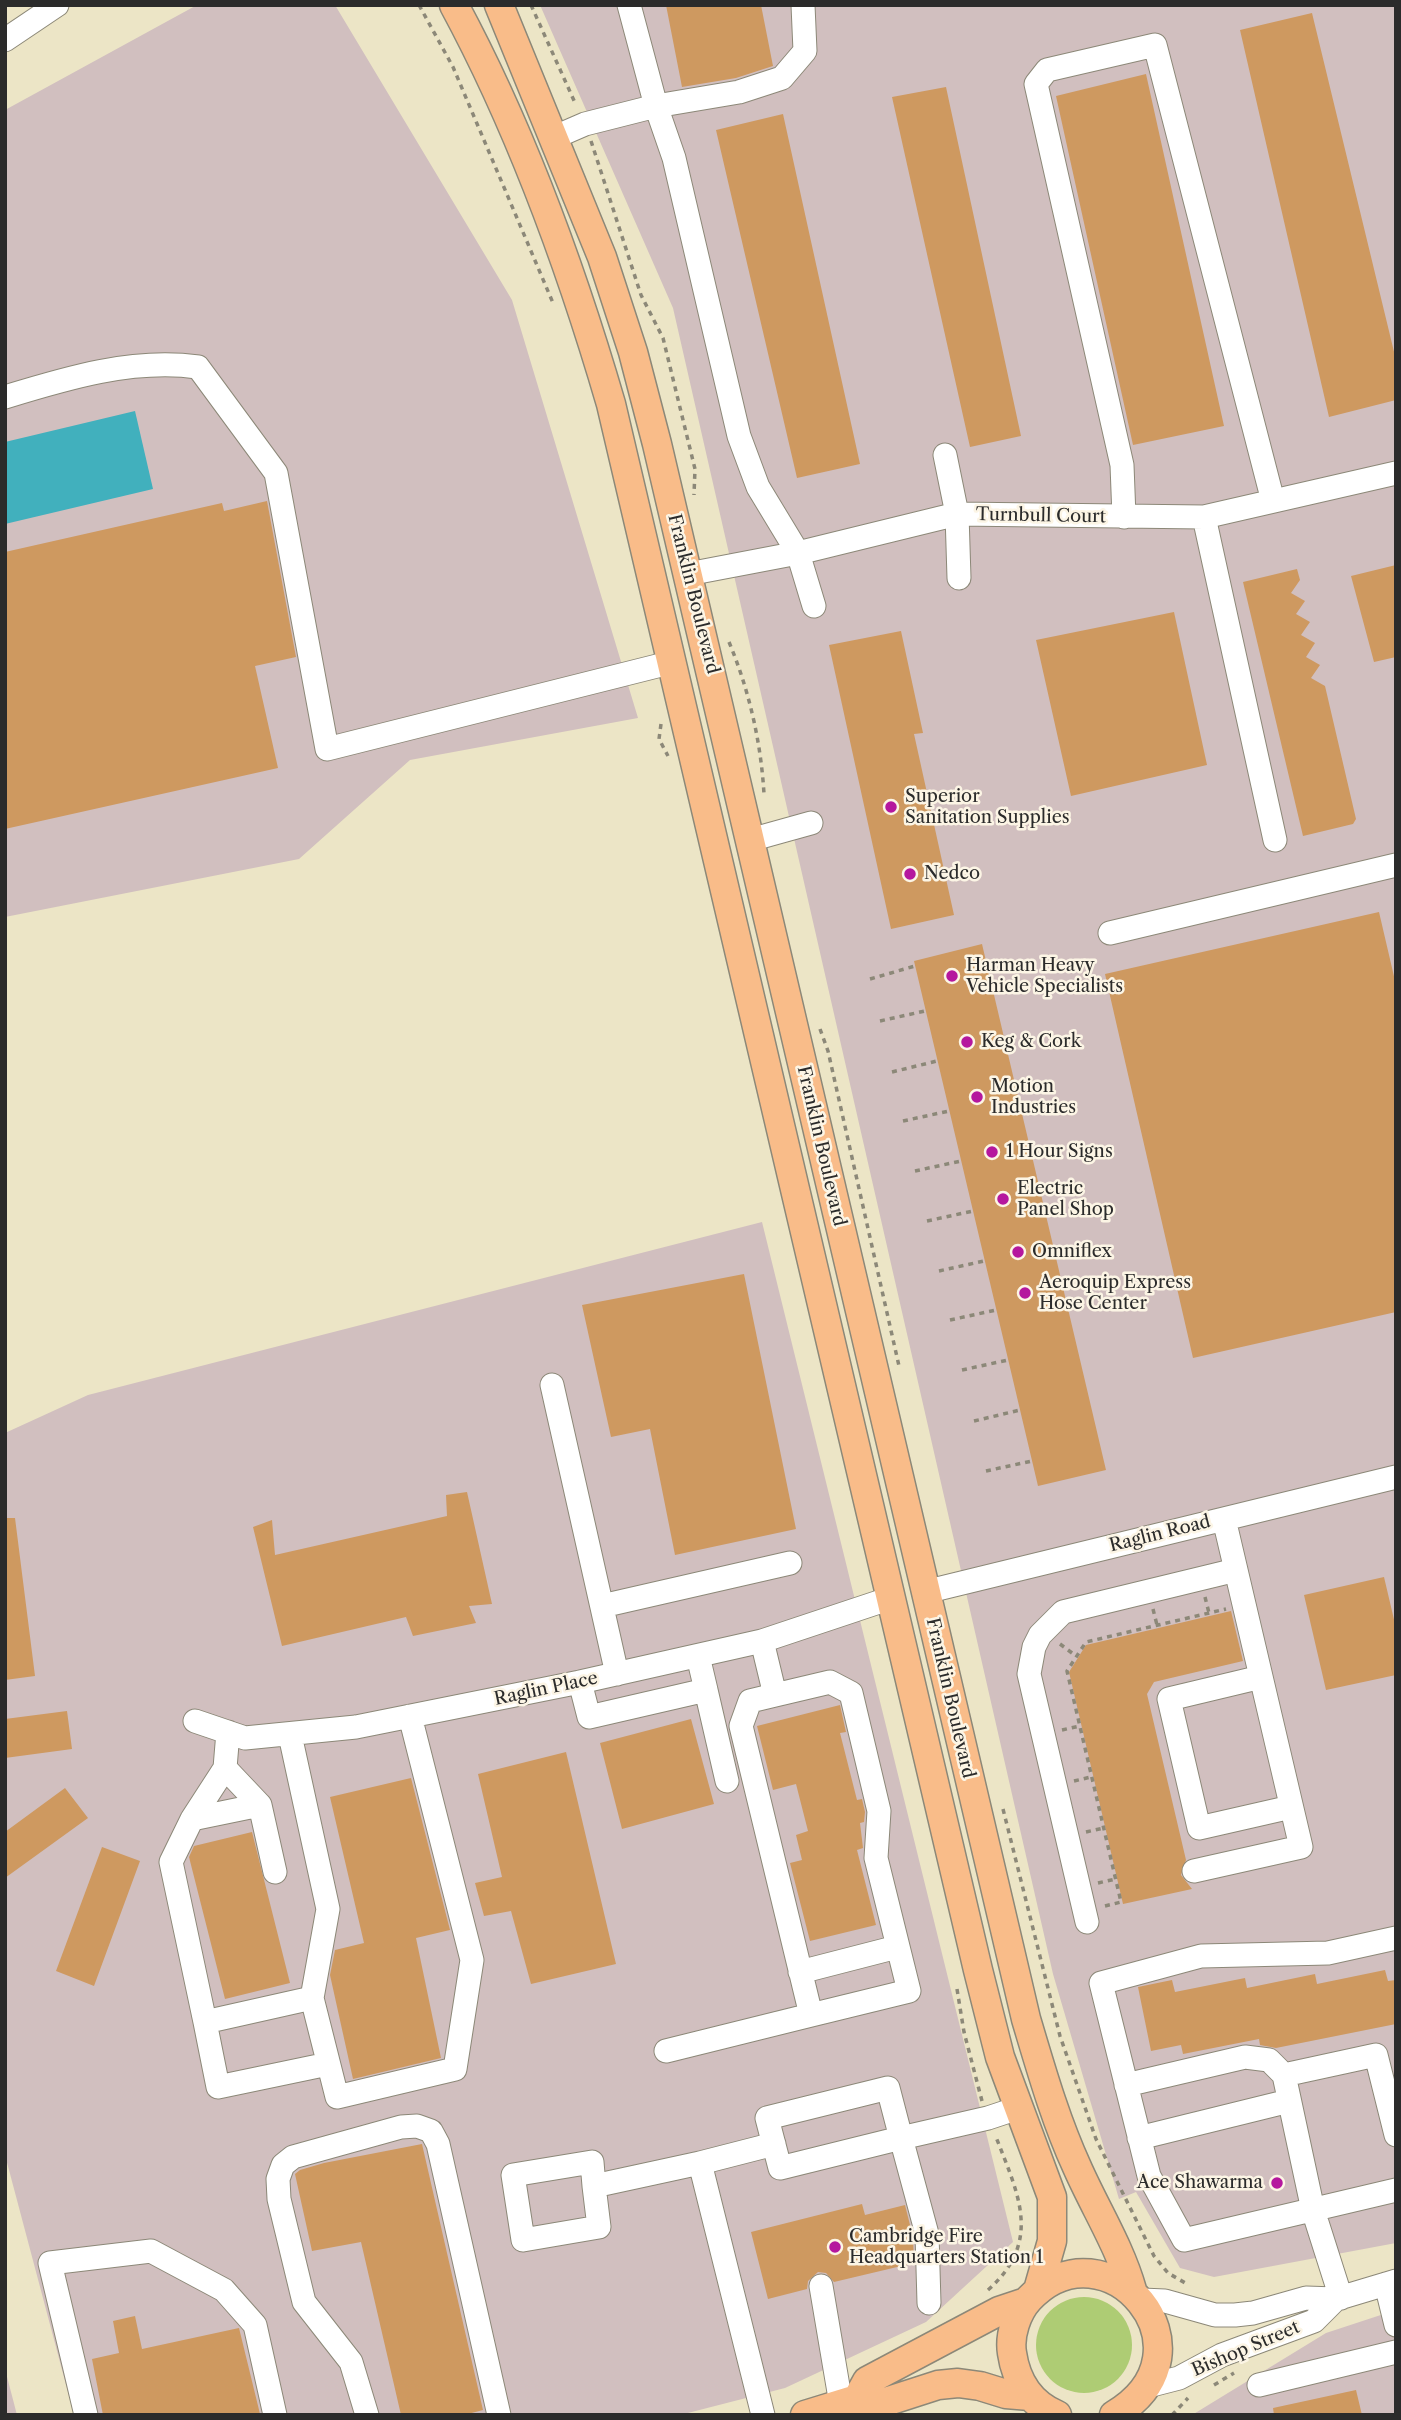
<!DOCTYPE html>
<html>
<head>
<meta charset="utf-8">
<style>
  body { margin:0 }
  #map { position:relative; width:1401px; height:2420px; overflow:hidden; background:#ece5c6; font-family:"Libre Caslon Text",serif }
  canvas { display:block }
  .frame { position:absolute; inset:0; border:7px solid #2b2b2b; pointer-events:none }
</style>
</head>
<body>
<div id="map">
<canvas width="1401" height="2420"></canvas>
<div class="frame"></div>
</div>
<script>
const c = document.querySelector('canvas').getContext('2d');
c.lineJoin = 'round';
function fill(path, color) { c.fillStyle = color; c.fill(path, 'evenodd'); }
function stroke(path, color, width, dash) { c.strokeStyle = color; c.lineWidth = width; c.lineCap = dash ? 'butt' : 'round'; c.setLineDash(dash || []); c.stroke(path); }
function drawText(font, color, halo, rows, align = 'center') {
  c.font = font + ' "Libre Caslon Text",serif'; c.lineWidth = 5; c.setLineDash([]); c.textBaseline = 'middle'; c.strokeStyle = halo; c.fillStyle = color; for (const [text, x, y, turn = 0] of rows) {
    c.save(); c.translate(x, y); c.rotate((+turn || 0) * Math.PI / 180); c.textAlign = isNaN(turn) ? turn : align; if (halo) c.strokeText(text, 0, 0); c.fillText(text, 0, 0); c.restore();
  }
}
fill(new Path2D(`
  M197,5H335L512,300L638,718L410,760L299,859L5,917V110Z
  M540,5H1396V2243L1214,2277L1180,2268L1136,2192L1119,2199L1053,1974L673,308Z
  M762,1222L1013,2242L926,2322L785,2388L680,2415H74L5,2155V1433L88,1395Z
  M1396,2310V2415H1192L1326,2333Z
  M5,2369L17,2415H5Z`), '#d1bfbf');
fill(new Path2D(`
  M1036 2345a48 48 0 1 1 96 0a48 48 0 1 1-96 0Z`), '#aecc74');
fill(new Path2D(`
  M135,411L153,489L5,524V442Z`), '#41b0bd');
fill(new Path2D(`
  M666,5H761L773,66L736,78L682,87Z
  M1312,13L1396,360V400L1329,417L1240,30Z
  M1146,74L1224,426L1133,445L1056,96Z
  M946,87L1021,436L970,447L892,97Z
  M783,114L860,464L797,478L716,130Z
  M267,501L296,657L255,666L278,768L5,829V552L222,503L224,511Z
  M1396,565V657L1374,662L1351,576Z
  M1297,569L1300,580L1291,593L1305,601L1296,614L1310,622L1301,635L1315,643L1306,657L1320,665L1311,678L1325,686L1356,819L1353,824L1303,836L1243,582Z
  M1174,612L1207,765L1071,796L1036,640Z
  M901,631L923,733L914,734L954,915L891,929L829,645Z
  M1379,912L1396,985V1312L1193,1358L1105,974Z
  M982,944L1106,1470L1038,1486L914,961Z
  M744,1274L796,1529L675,1555L650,1429L611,1437L582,1305Z
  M467,1492L492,1604L469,1606L476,1623L413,1636L406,1617L282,1646L253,1527L272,1520L275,1555L447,1516L446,1495Z
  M5,1518H15L35,1676L5,1680Z
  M1384,1577L1396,1628V1675L1326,1690L1304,1595Z
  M1231,1611L1243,1661L1154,1682L1147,1694L1186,1860L1181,1875L1192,1889L1123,1904L1069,1672L1086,1645Z
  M840,1705L846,1732L840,1733L857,1800L862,1799L865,1812L864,1822L860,1823L863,1848L857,1850L876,1925L810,1941L790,1863L802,1860L796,1835L808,1831L796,1784L773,1790L757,1726Z
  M67,1711L72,1749L5,1758V1719Z
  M691,1719L714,1804L622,1829L600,1743Z
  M566,1752L616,1964L531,1984L511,1911L484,1916L475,1883L502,1877L478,1774Z
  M411,1778L450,1930L416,1938L441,2058L353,2079L330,1975L335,1950L364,1943L330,1797Z
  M65,1788L88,1818L5,1878V1832Z
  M252,1832L290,1983L225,1999L189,1857L194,1846Z
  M102,1847L140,1861L94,1986L56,1971Z
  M1385,1970L1388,1981L1396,1980V2024L1276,2048L1260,2045L1259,2039L1183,2054L1181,2045L1151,2051L1138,1987L1172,1980L1175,1992L1245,1978L1247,1988L1315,1974L1317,1984Z
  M422,2144L483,2410L464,2415H401L361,2242L312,2251L295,2174L300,2170L324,2163Z
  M862,2204L865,2215L905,2205L913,2237L914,2263L834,2282L826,2273L818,2272L808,2281L807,2289L768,2299L751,2232Z
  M135,2316L142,2349L239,2328L260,2414L103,2415L92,2359L119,2353L113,2321Z
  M1356,2390L1362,2415H1274L1273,2408Z`), '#ce9960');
const minor = new Path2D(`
  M803,5L805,51L782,78L739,92L656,106L674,158L739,436L758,487L798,553L814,606
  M5,40L57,5
  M555,137L585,124L656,106L629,5
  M5,397C67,378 133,358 198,367L276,473L327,749L673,662
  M945,455L957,514L959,578
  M1124,517L1122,465L1036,84L1047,70L1155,45L1273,501
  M1204,517L1275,840
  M688,574L798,553L957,514L1204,517L1396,473
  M750,840L811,823
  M1110,933L1396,865
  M552,1385L617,1674
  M925,1592L1396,1477
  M602,1606L790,1563
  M762,1641L775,1695L830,1682L851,1693L879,1811L876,1858L909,1991L811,2015L741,1726L750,1701L775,1695
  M1261,1677L1169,1699L1199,1828L1291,1807
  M580,1682L589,1717L706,1690L698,1656
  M706,1690L727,1781
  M195,1721L245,1738L356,1727L580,1682L762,1641L891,1598
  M228,1732L225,1768L192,1819L171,1862L205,2022L312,1998
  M290,1735L328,1909L312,1998L337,2097L455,2069L472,1960L410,1716
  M225,1768L260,1805L275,1872
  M192,1819L260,1805
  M1194,1871L1301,1847L1224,1519
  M1087,1922L1029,1674L1034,1647L1040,1635L1063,1612L1236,1570
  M1396,1938L1328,1953L1201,1956L1101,1983L1149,2176L1184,2240L1396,2190
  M800,1972L897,1947
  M205,2022L218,2087L328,2064
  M666,2051L811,2015
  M1284,2075L1376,2055L1396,2135
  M1126,2085L1245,2057L1269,2060L1284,2075L1313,2210L1341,2298
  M888,2088L901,2138L780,2168L767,2118Z
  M1139,2138L1289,2101
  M594,2186L599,2227L523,2240L513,2175L592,2162L594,2186L700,2163
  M1386,2284L1396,2325
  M821,2286L841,2404
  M1142,2300L1165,2301L1215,2315H1235L1253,2313L1306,2298L1336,2299L1396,2281
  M929,2303L927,2234L901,2138L988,2118L1018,2108
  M1259,2385L1396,2352
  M1148,2386L1179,2378L1222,2355L1314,2321L1336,2299
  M86,2415L50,2263L151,2251L224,2290L255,2325L275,2415
  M367,2415L351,2362L304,2302L279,2199L278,2179L283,2165L293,2157L401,2127L417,2126L431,2131L438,2144L499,2415
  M763,2415L700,2163L774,2144`);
const major = new Path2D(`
  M454,5C522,131 571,267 611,404L978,1970L1000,2057L1052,2197V2241L1038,2290
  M499,5L602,257L633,352L657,444L1026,2019C1041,2069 1055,2119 1077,2167C1095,2208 1120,2247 1132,2290
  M857,2399L867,2381L999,2311L1026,2302
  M805,2415L857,2399L876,2405L938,2385L958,2383L980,2386L1006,2394L1030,2396
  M1057,2415C1031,2404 1016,2381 1012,2353C1009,2335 1017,2312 1029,2299C1106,2217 1222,2351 1114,2415`);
stroke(minor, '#8c8878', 25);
stroke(major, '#8c8878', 31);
stroke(new Path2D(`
  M419,5L453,67L553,303
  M531,5L576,105
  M591,141L641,295L663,338L695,469L694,495
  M729,642C749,690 761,742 764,794
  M661,724L659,739L668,756
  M870,979L915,966
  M880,1021L925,1011
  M820,1029L828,1051L899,1366
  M892,1072L937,1061
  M903,1121L949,1111
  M915,1171L961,1161
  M927,1221L973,1211
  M939,1271L984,1261
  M950,1320L996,1310
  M962,1370L1008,1360
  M974,1421L1020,1410
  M986,1471L1032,1461
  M1205,1597L1209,1613
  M1153,1609L1157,1625
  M1060,1644L1076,1656
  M1062,1730L1080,1726
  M1074,1781L1091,1777
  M1003,1809L1060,2036L1096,2139L1154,2256L1168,2273L1187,2284
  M1086,1832L1104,1828
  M1098,1883L1116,1879
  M1105,1906L1121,1902L1067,1671L1086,1642L1226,1609
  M957,1989L964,2032L982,2101
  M988,2290C1043,2241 1018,2194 996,2137
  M1214,2385L1234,2373
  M1172,2415L1188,2398`), '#8c8878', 3.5, [5, 5]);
stroke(minor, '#fff', 23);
stroke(major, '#f9bc89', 28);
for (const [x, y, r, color] of [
  [891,807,7,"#b5179e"],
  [910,874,7,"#b5179e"],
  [952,976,7,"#b5179e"],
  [967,1042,7,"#b5179e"],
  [977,1097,7,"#b5179e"],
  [992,1152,7,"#b5179e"],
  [1003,1199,7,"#b5179e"],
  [1018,1252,7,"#b5179e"],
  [1025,1293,7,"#b5179e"],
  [1277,2183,7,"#b5179e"],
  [835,2247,7,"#b5179e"]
]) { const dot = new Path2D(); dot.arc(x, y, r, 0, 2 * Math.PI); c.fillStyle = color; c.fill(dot); stroke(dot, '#fcf5e5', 2.5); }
drawText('18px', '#2b2b2b', '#fcf5e5', [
  ["Turnbull Court",1041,516,1],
  ["Franklin Boulevard",693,594,76],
  ["Franklin Boulevard",821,1146,77],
  ["Raglin Road",1160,1534,-14],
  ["Raglin Place",546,1689,-12],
  ["Franklin Boulevard",950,1698,77],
  ["Bishop Street",1246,2349,-23]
]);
drawText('18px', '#2b2b2b', '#fcf5e5', [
  ["Superior",905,797],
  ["Sanitation Supplies",905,818],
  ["Nedco",924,874],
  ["Harman Heavy",966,966],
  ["Vehicle Specialists",966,987],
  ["Keg & Cork",981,1042],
  ["Motion",991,1087],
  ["Industries",991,1108],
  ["1 Hour Signs",1006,1152],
  ["Electric",1017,1189],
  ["Panel Shop",1017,1210],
  ["Omniflex",1032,1252],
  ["Aeroquip Express",1039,1283],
  ["Hose Center",1039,1304],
  ["Ace Shawarma",1263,2183,"right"],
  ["Cambridge Fire",849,2237],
  ["Headquarters Station 1",849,2258]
], 'left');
</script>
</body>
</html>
